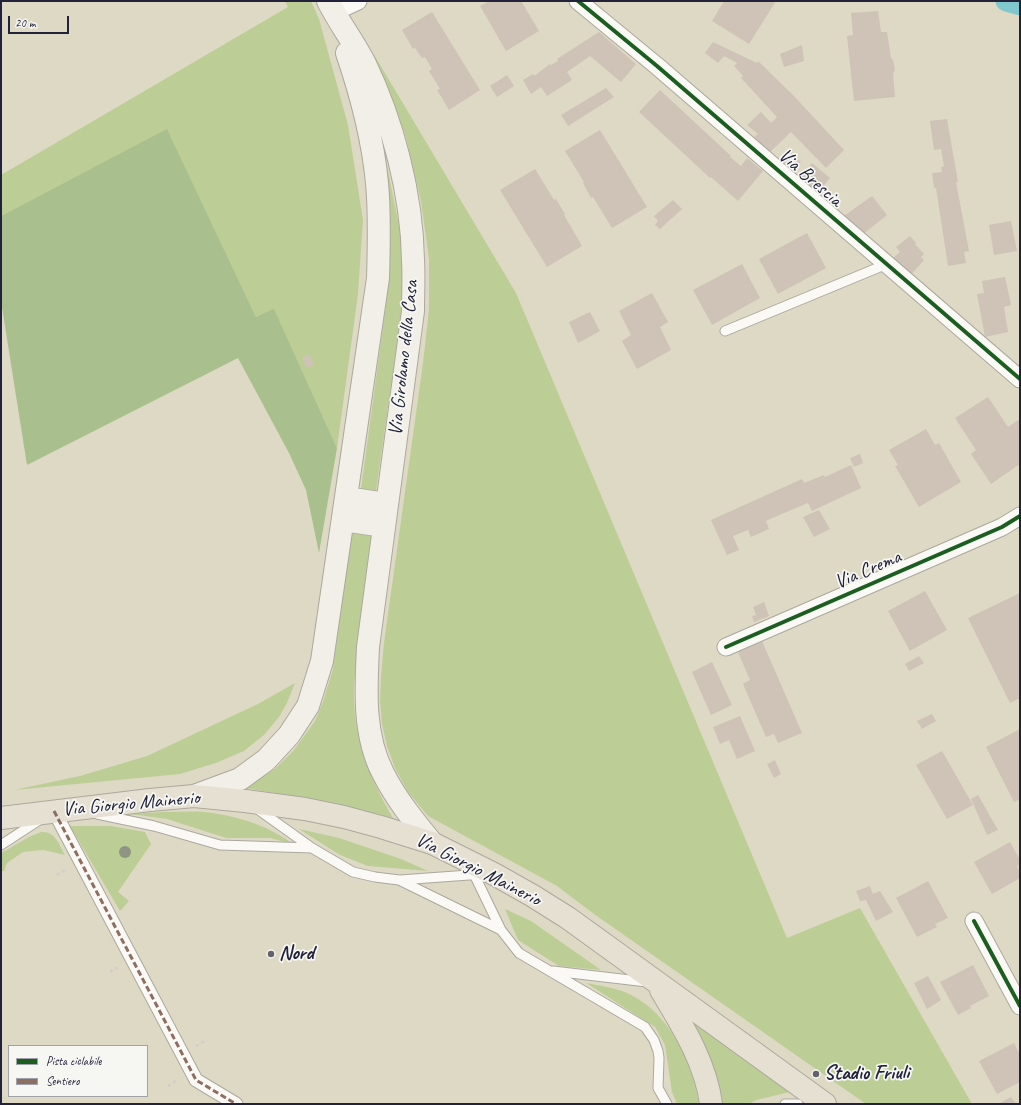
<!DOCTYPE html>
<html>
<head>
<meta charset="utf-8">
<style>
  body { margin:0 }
  #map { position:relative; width:1021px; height:1105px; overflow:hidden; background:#ded9c4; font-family:Caveat,sans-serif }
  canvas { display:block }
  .frame { position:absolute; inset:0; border:2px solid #22223b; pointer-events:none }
  .legend { position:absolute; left:8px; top:1045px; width:140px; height:52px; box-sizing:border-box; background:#f6f6f2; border:1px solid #a1a1a9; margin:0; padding:5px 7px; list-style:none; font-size:12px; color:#22223b }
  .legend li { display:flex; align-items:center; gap:8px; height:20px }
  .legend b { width:20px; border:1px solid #a1a1a9 }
  .scale { position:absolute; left:8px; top:16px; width:61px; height:18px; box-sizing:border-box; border:2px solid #22223b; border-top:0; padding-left:5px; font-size:12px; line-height:14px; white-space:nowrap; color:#22223b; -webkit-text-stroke:3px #f6f6f2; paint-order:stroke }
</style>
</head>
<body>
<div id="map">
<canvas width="1021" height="1105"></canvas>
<div class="frame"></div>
<ul class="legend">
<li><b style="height:5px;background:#1b5e20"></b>Pista ciclabile</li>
<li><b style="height:5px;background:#8d6e63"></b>Sentiero</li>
</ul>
<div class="scale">20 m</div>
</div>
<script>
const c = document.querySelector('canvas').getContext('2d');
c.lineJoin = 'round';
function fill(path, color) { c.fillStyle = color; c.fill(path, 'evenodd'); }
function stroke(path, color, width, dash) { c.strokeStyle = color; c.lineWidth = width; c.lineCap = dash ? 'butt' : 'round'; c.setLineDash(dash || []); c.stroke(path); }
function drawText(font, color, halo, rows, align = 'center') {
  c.font = font + ' Caveat,sans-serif'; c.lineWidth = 3.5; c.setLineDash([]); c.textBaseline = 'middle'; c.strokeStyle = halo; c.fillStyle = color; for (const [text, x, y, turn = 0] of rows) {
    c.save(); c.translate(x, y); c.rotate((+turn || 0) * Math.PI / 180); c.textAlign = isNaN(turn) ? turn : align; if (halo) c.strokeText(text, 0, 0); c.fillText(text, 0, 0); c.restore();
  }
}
fill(new Path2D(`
  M285,1H311L319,19L348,125L363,220L358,294L337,448L274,310L256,317L167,130L1,216V175L288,7Z
  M373,53L516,293L787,938L860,908L972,1104H866L594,914L557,886L428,816L408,792L395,768L387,746L382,724L380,701L381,676L384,643L423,363L429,310V259L421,201L405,134Z
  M386,161L401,236L404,287L399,330L376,491L361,489L389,283L390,237Z
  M352,533L373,536L354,684C352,735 368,775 393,818L335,803L245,788L275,769L294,750L315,721L323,702L333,669Z
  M295,683L287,703L279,717L264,735L244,751L216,763L180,774L14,790L80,776L147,756L258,704Z
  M162,812C181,812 200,810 218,814C244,818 272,828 293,844L270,838H226L167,819L131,814Z
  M70,826H111L145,832L151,844L118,892L129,901L120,911Z
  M299,829L339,838L401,859L428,871L368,866L340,855Z
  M41,832C55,831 59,844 65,855L43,850L23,852L7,863L4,871H1V853L29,837Z
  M505,909L531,921L601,970L559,966L518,940Z
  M586,983C601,986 618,988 631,995C671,1015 692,1063 699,1104H677L672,1092L665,1045L655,1027Z
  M692,1019L794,1091L756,1100L749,1104H722L716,1077Z`), '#bcce95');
fill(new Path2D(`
  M167,129L256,317L274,309L337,448L319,553L306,490L289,453L238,358L27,465L1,301V216Z`), '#aabf8e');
stroke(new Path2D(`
  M1006,1L1020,5`), '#80c8ce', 21);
fill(new Path2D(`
  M489,1H521L539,31L506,51L480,6Z
  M724,1H776L749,44L712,21Z
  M878,11L881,32H887L891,58L893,60L895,70L893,73L895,97L854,101L847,36L853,35L851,13Z
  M432,12L480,90L449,110L437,90L440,89L429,71L432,69L425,57L422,58L415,48L413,49L402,30Z
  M599,32L636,64L621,82L590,56L567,72L572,80L547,96L541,87L531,94L523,80L533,74L534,76L550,64L551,65L558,61L557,59Z
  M713,42L757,63L758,61L792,94L844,150L826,168L791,132L770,152L754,137L758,134L747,125L761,112L771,123L777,117L741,78L743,76L734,66L737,63L724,56L718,63L705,53Z
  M802,45L804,61L784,67L780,54Z
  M507,75L514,86L497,97L490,86Z
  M606,88L614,97L568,126L561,115Z
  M660,90L731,156L730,157L741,166L747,158L763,171L738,201L711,177L710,178L639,112Z
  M947,119L958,182H956L969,251L964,252L966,263L948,266L936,188H934L932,173L942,172L941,167L944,166L941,149L934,150L930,121Z
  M600,130L647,207L612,228L593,197L591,198L583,183L584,182L565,151Z
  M791,153L801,162L792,170L782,162Z
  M812,163L830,178L817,194L799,178Z
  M535,169L554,200L556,199L565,214L564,215L582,246L547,267L500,190Z
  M872,196L887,215L862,235L844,216Z
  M673,200L682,209L660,229L655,225L658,221L654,216Z
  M1011,221L1017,251L994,255L989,225Z
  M807,233L826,268L778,294L759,259Z
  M910,236L916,243L915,244L924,254L921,257L924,260L910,276L891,260L900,252L896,247Z
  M742,264L760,298L712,325L693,290Z
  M1005,277L1011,305L1004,307L1008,332L985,337L977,294L984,293L982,281Z
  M652,293L668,322L660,327L671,350L637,369L622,341L631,335L619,311Z
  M590,312L600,331L578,343L569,322Z
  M310,355L314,365L307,368L302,357Z
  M988,397L1008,427L1020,419V464L991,484L971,454L976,450L955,418Z
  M926,429L935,445L939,443L961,482L919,507L895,466L898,465L889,450Z
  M860,454L863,463L854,467L850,458Z
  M851,465L861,488L812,511L808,503L770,519L766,521L769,529L751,537L748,530L733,536L739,550L727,555L711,520L802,479L804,483L824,475L825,477Z
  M819,510L830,529L814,537L803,517Z
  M925,591L947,630L910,651L888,611Z
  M1020,593V698L1010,703L968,618Z
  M764,602L769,616L754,622L752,616L756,615L753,607Z
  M762,641L802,733L778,743L774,734L766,737L743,684L750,680L738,652Z
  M919,656L924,663L909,671L905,664Z
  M712,662L732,705L711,715L692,672Z
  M932,714L936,721L922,729L917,721Z
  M740,716L755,751L737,759L729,740L720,744L713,727Z
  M1020,729V799L1014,802L986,747Z
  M942,751L973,805L947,819L916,765Z
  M775,760L781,774L774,778L767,764Z
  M978,795L998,830L987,835L971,799Z
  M1010,842L1020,860V865L1017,866L1020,872V878L992,894L974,862Z
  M928,881L948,918L935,924L937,927L917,937L896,898Z
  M870,886L873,894L880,891L893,912L876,921L866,900L860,901L856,891Z
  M973,965L989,996L970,1006L971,1008L958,1015L940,982Z
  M928,976L941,1000L927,1009L914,983Z
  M1014,1043L1020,1055V1082L997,1094L979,1061Z
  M1011,1097L1016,1104H998Z`), '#cfc2b7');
const service = new Path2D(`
  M725,331L887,264
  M256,808L312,848
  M97,814L154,826L220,845L312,848L353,872L375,877L399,880L501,930L519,953L645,1027L654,1040L658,1051L659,1058L658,1088L667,1104
  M1,845L41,819
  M472,870L501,930
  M400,880L483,874
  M553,971L647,982
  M785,1104H798`);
const pedestrian = new Path2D(`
  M54,811L196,1080L236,1104`);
const minor = new Path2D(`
  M578,1L657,66L1020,379
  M334,12L358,1
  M726,647L1002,527L1020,516
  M974,921L1020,1006`);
const secondary = new Path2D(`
  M328,1C339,23 354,42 365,64C393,122 412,195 413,260C414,277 413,294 413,311L368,647C366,689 363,735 383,773C396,799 414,821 432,843
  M346,498L386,504
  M343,520L384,526
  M194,796L240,779L266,760L289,735L308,706L322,661L378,278C379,246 380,215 377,183C373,141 361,94 347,53`);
const primary = new Path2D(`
  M1,818L150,800L194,796L245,801L305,809L344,817L381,827L432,843L494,874L533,896L568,918L825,1104
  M661,990C682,1025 706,1063 711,1104`);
stroke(service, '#aba89e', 11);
stroke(pedestrian, '#aba89e', 15);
stroke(minor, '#aba89e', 19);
stroke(secondary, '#aba89e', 24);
stroke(primary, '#aba89e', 24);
stroke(new Path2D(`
  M57,875L67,869
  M110,972L118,967
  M196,1046L207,1040
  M168,1086L177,1080`), '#d0cecb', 2.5, [3, 3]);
stroke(service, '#faf9f6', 9);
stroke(pedestrian, '#faf9f6', 13);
stroke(minor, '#faf9f6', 17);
stroke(secondary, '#f2efe8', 22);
stroke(primary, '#e6e0d2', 22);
stroke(new Path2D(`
  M54,811L196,1080L236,1104`), '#8d6e63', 3, [6, 3]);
stroke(new Path2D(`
  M578,1L657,66L1020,379
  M726,647L1002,527L1020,516
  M974,921L1020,1006`), '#1b5e20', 4);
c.fillStyle = '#8f9483';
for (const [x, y] of [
  [125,852]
]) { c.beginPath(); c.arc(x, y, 6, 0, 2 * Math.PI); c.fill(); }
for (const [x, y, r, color] of [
  [271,954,4,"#64626b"],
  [816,1074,4,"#64626b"]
]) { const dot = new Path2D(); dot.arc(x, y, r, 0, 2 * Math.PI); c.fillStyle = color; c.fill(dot); stroke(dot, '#f6f6f2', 1.5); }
drawText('20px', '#22223b', '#f6f6f2', [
  ["Via Brescia",810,178,41],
  ["Via Girolamo della Casa",404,358,-84],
  ["Via Crema",868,570,-23],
  ["Via Giorgio Mainerio",131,804,-5],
  ["Via Giorgio Mainerio",478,870,27]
]);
drawText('bold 20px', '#22223b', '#f6f6f2', [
  ["Nord",279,954],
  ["Stadio Friuli",824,1074]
], 'left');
</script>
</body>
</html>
